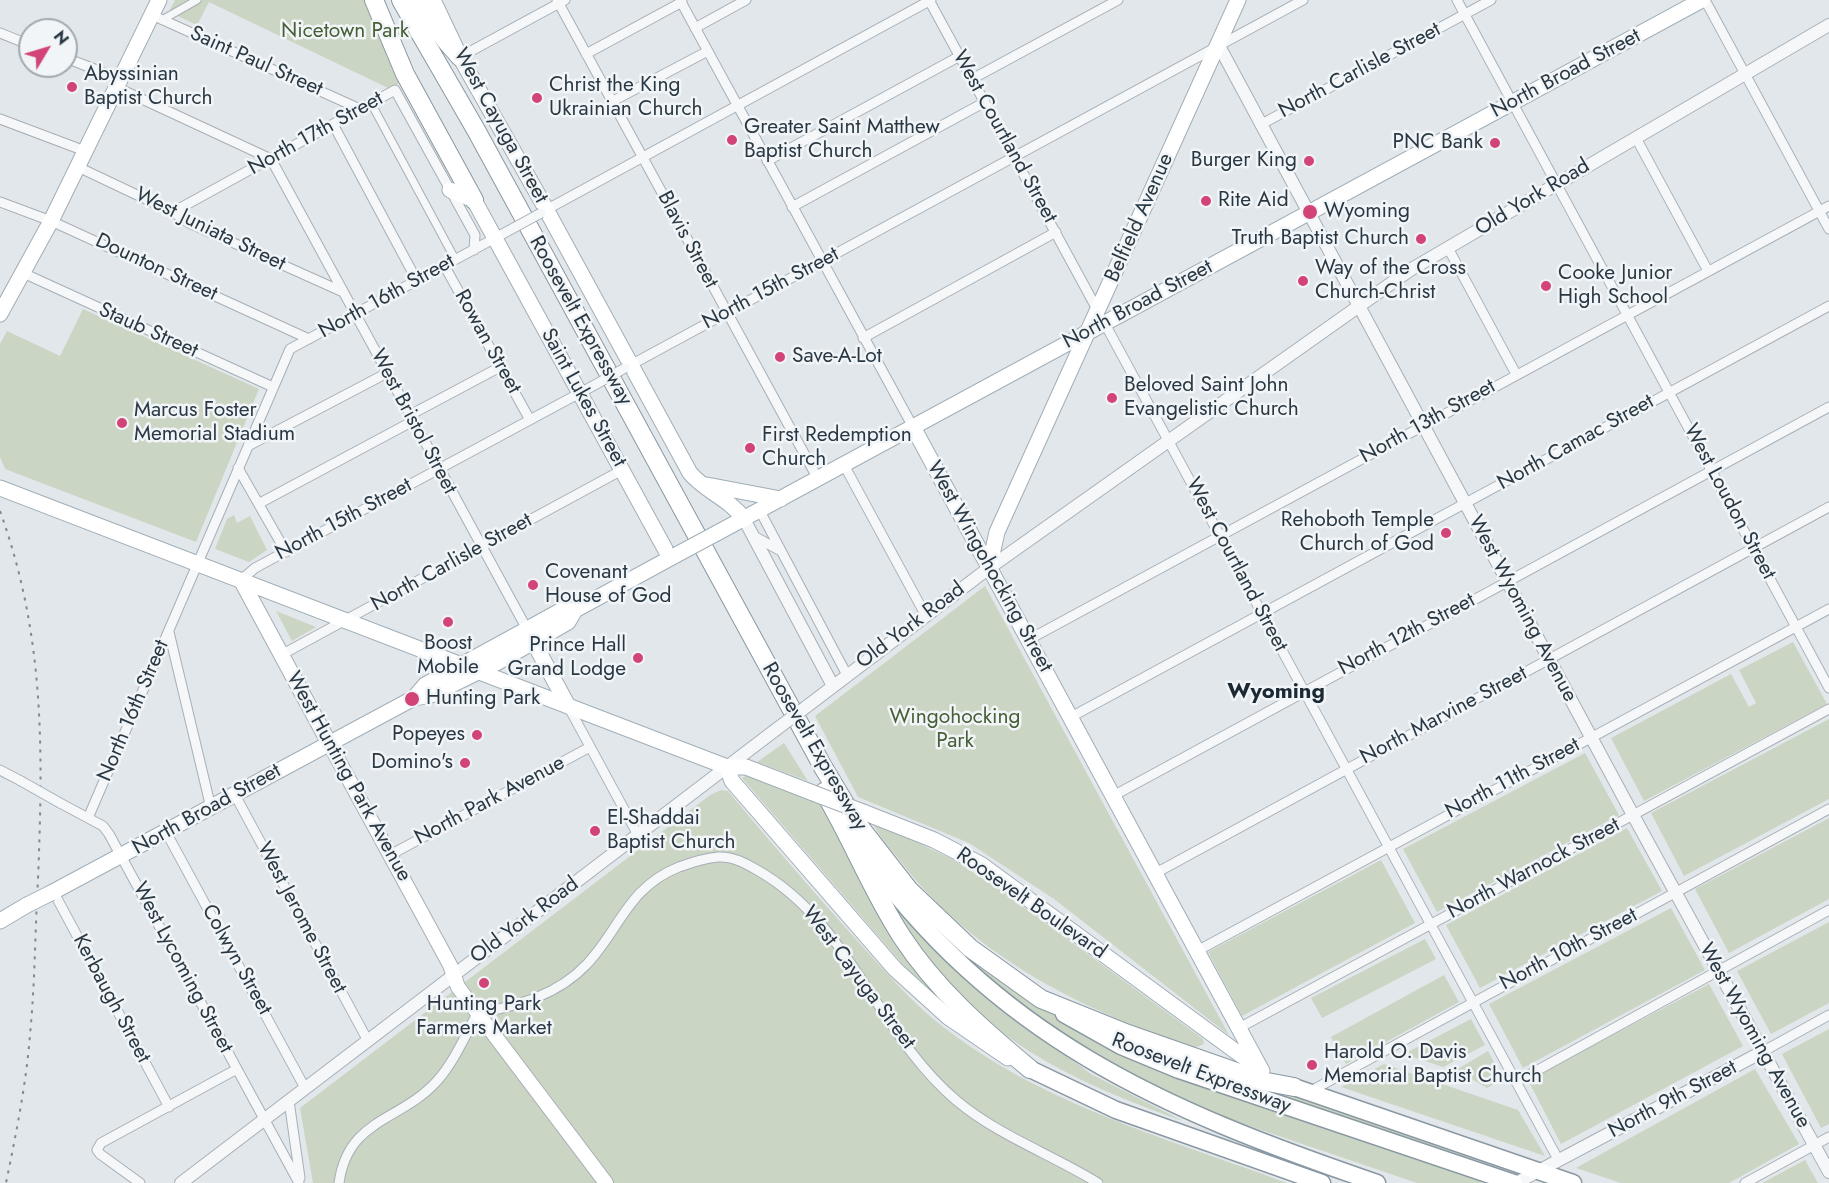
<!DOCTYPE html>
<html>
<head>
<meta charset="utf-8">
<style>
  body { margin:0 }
  #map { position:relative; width:1829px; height:1183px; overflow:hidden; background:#e2e7eb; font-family:Jost,sans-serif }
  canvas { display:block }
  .north { position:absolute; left:18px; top:18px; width:60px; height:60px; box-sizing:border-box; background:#f1f5f8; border:2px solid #a1a9b0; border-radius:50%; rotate:52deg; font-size:16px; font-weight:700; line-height:24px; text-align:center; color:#293843 }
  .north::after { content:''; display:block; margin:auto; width:21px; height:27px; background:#d24477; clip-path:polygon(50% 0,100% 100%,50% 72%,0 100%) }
</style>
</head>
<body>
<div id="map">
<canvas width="1829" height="1183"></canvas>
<div class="north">N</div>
</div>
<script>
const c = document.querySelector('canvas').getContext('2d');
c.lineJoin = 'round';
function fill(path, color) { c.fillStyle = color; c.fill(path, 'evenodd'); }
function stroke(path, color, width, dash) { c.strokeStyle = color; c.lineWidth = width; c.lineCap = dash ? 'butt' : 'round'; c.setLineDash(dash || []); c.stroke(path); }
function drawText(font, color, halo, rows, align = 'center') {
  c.font = font + ' Jost,sans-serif'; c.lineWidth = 5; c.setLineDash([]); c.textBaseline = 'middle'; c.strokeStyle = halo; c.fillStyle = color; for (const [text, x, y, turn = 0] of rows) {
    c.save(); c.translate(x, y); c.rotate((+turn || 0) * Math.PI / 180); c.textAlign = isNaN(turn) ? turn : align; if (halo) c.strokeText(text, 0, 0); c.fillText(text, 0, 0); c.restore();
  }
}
fill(new Path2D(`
  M175,0H368L402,82L388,88L209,2L197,25L169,12Z
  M83,309L259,389L196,542L5,469L0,457V344L7,331L60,356Z
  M234,515L237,523L250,516L267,550L249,562L215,549L227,519Z
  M985,586L1229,1035L1054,899L969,843L858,797L815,716Z
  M276,611L316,627L292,641Z
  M1793,642L1827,704L1644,801L1611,738L1731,674L1749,707L1756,703L1739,670Z
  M1829,719V799L1684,876L1651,813Z
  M784,743L808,781L757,762Z
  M1585,753L1619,815L1437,912L1403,849Z
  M749,774L822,803L957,1014L912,975L742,778Z
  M721,790L728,791C772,844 816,895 862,946C887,973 912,1003 942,1026C1043,1105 1169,1139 1287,1183H313L300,1108L710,795Z
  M1829,818V899L1729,953L1695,889Z
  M872,821L956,861L1006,894L1203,1039L1204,1044L1194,1048C1083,1010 974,957 901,862C891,849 878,836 872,821Z
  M1627,828L1662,891L1480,988L1446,925Z
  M1381,860L1415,923L1242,1016L1208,952Z
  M885,895L951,966L1017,1019L1091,1074L1183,1121C1048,1073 958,1025 885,895Z
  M1671,908L1705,970L1523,1068L1489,1004Z
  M1829,922V1003L1771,1034L1737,971Z
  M937,931L1064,1022L1116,1053L1249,1103L1486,1180L1480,1183H1417L1226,1118L1143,1085L1064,1037L993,985Z
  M1425,939L1436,959L1322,1018L1311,998Z
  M1444,975L1459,1002L1346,1064L1331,1037Z
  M1709,984L1743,1046L1561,1144L1528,1080Z
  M1471,1019L1485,1045L1443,1067L1404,1054Z
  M1829,1029V1124L1821,1128L1782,1054Z
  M1488,1051L1503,1079L1487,1088L1456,1070Z
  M1147,1052L1315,1102L1511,1168L1506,1170Z
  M1384,1064L1518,1110L1545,1156L1341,1087Z
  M1755,1069L1799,1144L1729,1183H1621L1576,1168Z
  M1805,1160L1818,1183H1762Z`), '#cbd5c3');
const pedestrian = new Path2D(`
  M162,20L197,0
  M371,103L455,259`);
const minor = new Path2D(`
  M557,0L818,479
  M680,0L913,427
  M929,0L1098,311
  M1457,0L1829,688
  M1705,0L1829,229
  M152,15L360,109
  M695,28L746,0
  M0,33L30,45
  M586,54L682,2
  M460,57L565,0
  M66,58L120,79
  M972,79L1118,0
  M116,87L271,159L528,631
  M611,102L708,51
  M0,119L85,151
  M333,124L416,279
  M1260,125L1491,0
  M1636,138L1708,271
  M767,161L960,56
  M78,167L173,212L189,223L343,292
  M0,202L51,221L309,339
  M792,207L985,102
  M544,211L931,0
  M173,212L395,90L475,235L474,250
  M1448,248L1516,374
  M444,265L530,420
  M23,273L273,387
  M1105,324L1559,1161
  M863,338L1056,232
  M627,367L1303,0
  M410,415L500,367
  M248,446L387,373
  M844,465L926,616
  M238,468L286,552
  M260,503L413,421
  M760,511L847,675
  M752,535L779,550
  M241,580L255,568L591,387
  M169,632L211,808
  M1028,640L1829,206
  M281,655L622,470
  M568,706L638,835
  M1071,717L1829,306
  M0,770L21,781
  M235,795L368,1041
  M1113,796L1829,407
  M60,803L103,826L109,834L299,1183
  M88,818L290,349L508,231
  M166,832L305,1088
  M390,855L590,747
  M1154,874L1829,507
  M53,891L169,1107
  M1197,951L1829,609
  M1239,1028L1829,709
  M1762,1052L1829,1015
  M1516,1082L1829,910
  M1309,1092L1829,809
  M289,1101L300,1178
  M140,1183L100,1154L97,1150L101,1143L237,1069
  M339,1183C348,1118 400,1122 437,1081C454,1062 465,1036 477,1014C518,1005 557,996 587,964C620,929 628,887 679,867C690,863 706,858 718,857C732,856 745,863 757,870C850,922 877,1034 957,1101C999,1136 1051,1154 1098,1183
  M1745,1183L1829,1137`);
const tertiary = new Path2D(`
  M1218,44L1633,815L1829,1172
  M744,519L833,686
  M806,707L989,568L1410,270L1829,25
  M181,1183L774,731
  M1516,1183L1762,1052`);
const secondary = new Path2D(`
  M329,743L450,965L458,987L606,1183`);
const primary = new Path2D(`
  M433,0L460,57L541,200L690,473C706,492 730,499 744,519
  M450,190L474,200L670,558
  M0,314L51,221L159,0
  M913,427L1262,1071
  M707,485L781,499
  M0,488L727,767H746L813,793
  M717,533L1702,0
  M989,568L997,532L1238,0
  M241,580L329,743
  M533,641L568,706
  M414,698L425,685L562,610H575L676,555
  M727,767L732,781L895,969L948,1017L1008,1058
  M863,812L934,840L982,865L1257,1067
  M51,893L414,698L431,695L498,662L568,622L575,610
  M0,921L27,905`);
const trunk = new Path2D(`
  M858,845C995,1038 1161,1109 1377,1183
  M1064,1014L1121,1046L1179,1070L1514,1183
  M1030,1069L1116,1110L1322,1183
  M1294,1087L1573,1183`);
const motorway = new Path2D(`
  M374,0L405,74L474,200
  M401,0L476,130L823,767L856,822L909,890L970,948L1041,999L1128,1034L1262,1081L1294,1087
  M419,0L446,41L460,57
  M824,792C852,839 872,891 902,937C936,989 982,1029 1030,1069`);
stroke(pedestrian, '#a7afb5', 9);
stroke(minor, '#a7afb5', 11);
stroke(tertiary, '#a7afb5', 14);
stroke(secondary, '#a7afb5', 16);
stroke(primary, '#a1aeb7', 17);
stroke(trunk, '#8998a2', 19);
stroke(motorway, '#8998a2', 20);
stroke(pedestrian, '#f5f7f9', 7);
stroke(minor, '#f5f7f9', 9);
stroke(tertiary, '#f5f7f9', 12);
stroke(secondary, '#fff', 14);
stroke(primary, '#fff', 15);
stroke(trunk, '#fff', 16);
stroke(motorway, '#fff', 18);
stroke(new Path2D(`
  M0,511C45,636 43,750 38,880C35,932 35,983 30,1035C26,1085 16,1134 6,1183`), '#7b8a95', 2, [3, 6]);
const minorBridge = new Path2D(`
  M508,231L541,213
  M591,387L625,368
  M21,781L60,803`);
const tertiaryBridge = new Path2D(`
  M774,731L806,707`);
const primaryBridge = new Path2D(`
  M676,555L717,533
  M813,793L863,812
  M27,905L51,893`);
stroke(minorBridge, '#a7afb5', 11, []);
stroke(tertiaryBridge, '#a7afb5', 14, []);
stroke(primaryBridge, '#a1aeb7', 17, []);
stroke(minorBridge, '#f5f7f9', 9);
stroke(tertiaryBridge, '#f5f7f9', 12);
stroke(primaryBridge, '#fff', 15);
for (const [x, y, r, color] of [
  [72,87,6,"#d24477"],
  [537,98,6,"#d24477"],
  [732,140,6,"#d24477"],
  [1495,143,6,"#d24477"],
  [1309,161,6,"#d24477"],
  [1206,201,6,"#d24477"],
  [1310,212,8,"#d24477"],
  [1421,239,6,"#d24477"],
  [1303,281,6,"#d24477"],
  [1546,286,6,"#d24477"],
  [780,357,6,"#d24477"],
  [1112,398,6,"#d24477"],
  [122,423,6,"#d24477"],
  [750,448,6,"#d24477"],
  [1446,533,6,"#d24477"],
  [533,585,6,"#d24477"],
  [448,622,6,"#d24477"],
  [638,658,6,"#d24477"],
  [412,699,8,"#d24477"],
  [477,735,6,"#d24477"],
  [465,763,6,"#d24477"],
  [595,831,6,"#d24477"],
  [484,983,6,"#d24477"],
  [1312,1065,6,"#d24477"]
]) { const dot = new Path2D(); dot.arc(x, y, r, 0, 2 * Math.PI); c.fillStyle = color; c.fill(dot); stroke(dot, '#f1f5f8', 2); }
drawText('21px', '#465f36', '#f1f5f8', [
  ["Nicetown Park",345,32],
  ["Wingohocking",955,718],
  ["Park",955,742]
]);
drawText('21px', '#293843', '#f1f5f8', [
  ["Saint Paul Street",256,62,24],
  ["North Carlisle Street",1360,71,-28],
  ["North Broad Street",1566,74,-28],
  ["West Cayuga Street",500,126,61],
  ["North 17th Street",316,134,-29],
  ["West Courtland Street",1004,137,61],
  ["Old York Road",1533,198,-31],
  ["Belfield Avenue",1140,218,-66],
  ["West Juniata Street",210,230,26],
  ["Blavis Street",687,240,62],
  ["Dounton Street",156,268,25],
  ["North 15th Street",771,289,-28],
  ["North 16th Street",387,297,-29],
  ["North Broad Street",1138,305,-28],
  ["Roosevelt Expressway",580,321,61],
  ["Staub Street",148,331,24],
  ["Rowan Street",487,342,61],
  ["Saint Lukes Street",583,398,61],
  ["West Bristol Street",413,422,62],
  ["North 13th Street",1428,422,-29],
  ["North Camac Street",1576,443,-29],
  ["West Loudon Street",1729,502,62],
  ["North 15th Street",344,520,-28],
  ["North Carlisle Street",452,563,-29],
  ["West Courtland Street",1236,565,62],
  ["West Wingohocking Street",989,567,61],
  ["West Wyoming Avenue",1522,609,62],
  ["Old York Road",911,626,-37],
  ["North 12th Street",1407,635,-28],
  ["North 16th Street",134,711,-67],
  ["North Marvine Street",1444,716,-28],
  ["Roosevelt Expressway",814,747,60],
  ["West Hunting Park Avenue",348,777,61],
  ["North 11th Street",1513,779,-28],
  ["North Park Avenue",490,801,-28],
  ["North Broad Street",207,810,-29],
  ["North Warnock Street",1534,869,-28],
  ["Roosevelt Boulevard",1031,904,35],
  ["West Jerome Street",301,918,62],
  ["Old York Road",525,921,-37],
  ["North 10th Street",1569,950,-28],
  ["Colwyn Street",236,960,61],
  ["West Lycoming Street",182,968,62],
  ["West Cayuga Street",858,978,53],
  ["Kerbaugh Street",111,999,62],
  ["West Wyoming Avenue",1754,1036,61],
  ["Roosevelt Expressway",1201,1074,21],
  ["North 9th Street",1673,1100,-28]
]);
drawText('21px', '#293843', '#f1f5f8', [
  ["Abyssinian",84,75],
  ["Baptist Church",84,99],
  ["Christ the King",549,86],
  ["Ukrainian Church",549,110],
  ["Greater Saint Matthew",744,128],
  ["Baptist Church",744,152],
  ["PNC Bank",1483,143,"right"],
  ["Burger King",1297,161,"right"],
  ["Rite Aid",1218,201],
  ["Wyoming",1324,212],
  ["Truth Baptist Church",1409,239,"right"],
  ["Way of the Cross",1315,269],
  ["Church-Christ",1315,293],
  ["Cooke Junior",1558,274],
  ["High School",1558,298],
  ["Save-A-Lot",792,357],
  ["Beloved Saint John",1124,386],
  ["Evangelistic Church",1124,410],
  ["Marcus Foster",134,411],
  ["Memorial Stadium",134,435],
  ["First Redemption",762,436],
  ["Church",762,460],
  ["Rehoboth Temple",1434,521,"right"],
  ["Church of God",1434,545,"right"],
  ["Covenant",545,573],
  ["House of God",545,597],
  ["Boost",448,644,"center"],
  ["Mobile",448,668,"center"],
  ["Prince Hall",626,646,"right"],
  ["Grand Lodge",626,670,"right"],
  ["Hunting Park",426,699],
  ["Popeyes",465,735,"right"],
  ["Domino's",453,763,"right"],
  ["El-Shaddai",607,819],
  ["Baptist Church",607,843],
  ["Hunting Park",484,1005,"center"],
  ["Farmers Market",484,1029,"center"],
  ["Harold O. Davis",1324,1053],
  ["Memorial Baptist Church",1324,1077]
], 'left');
drawText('bold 22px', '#1b2934', '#f1f5f8', [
  ["Wyoming",1276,693]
]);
</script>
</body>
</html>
